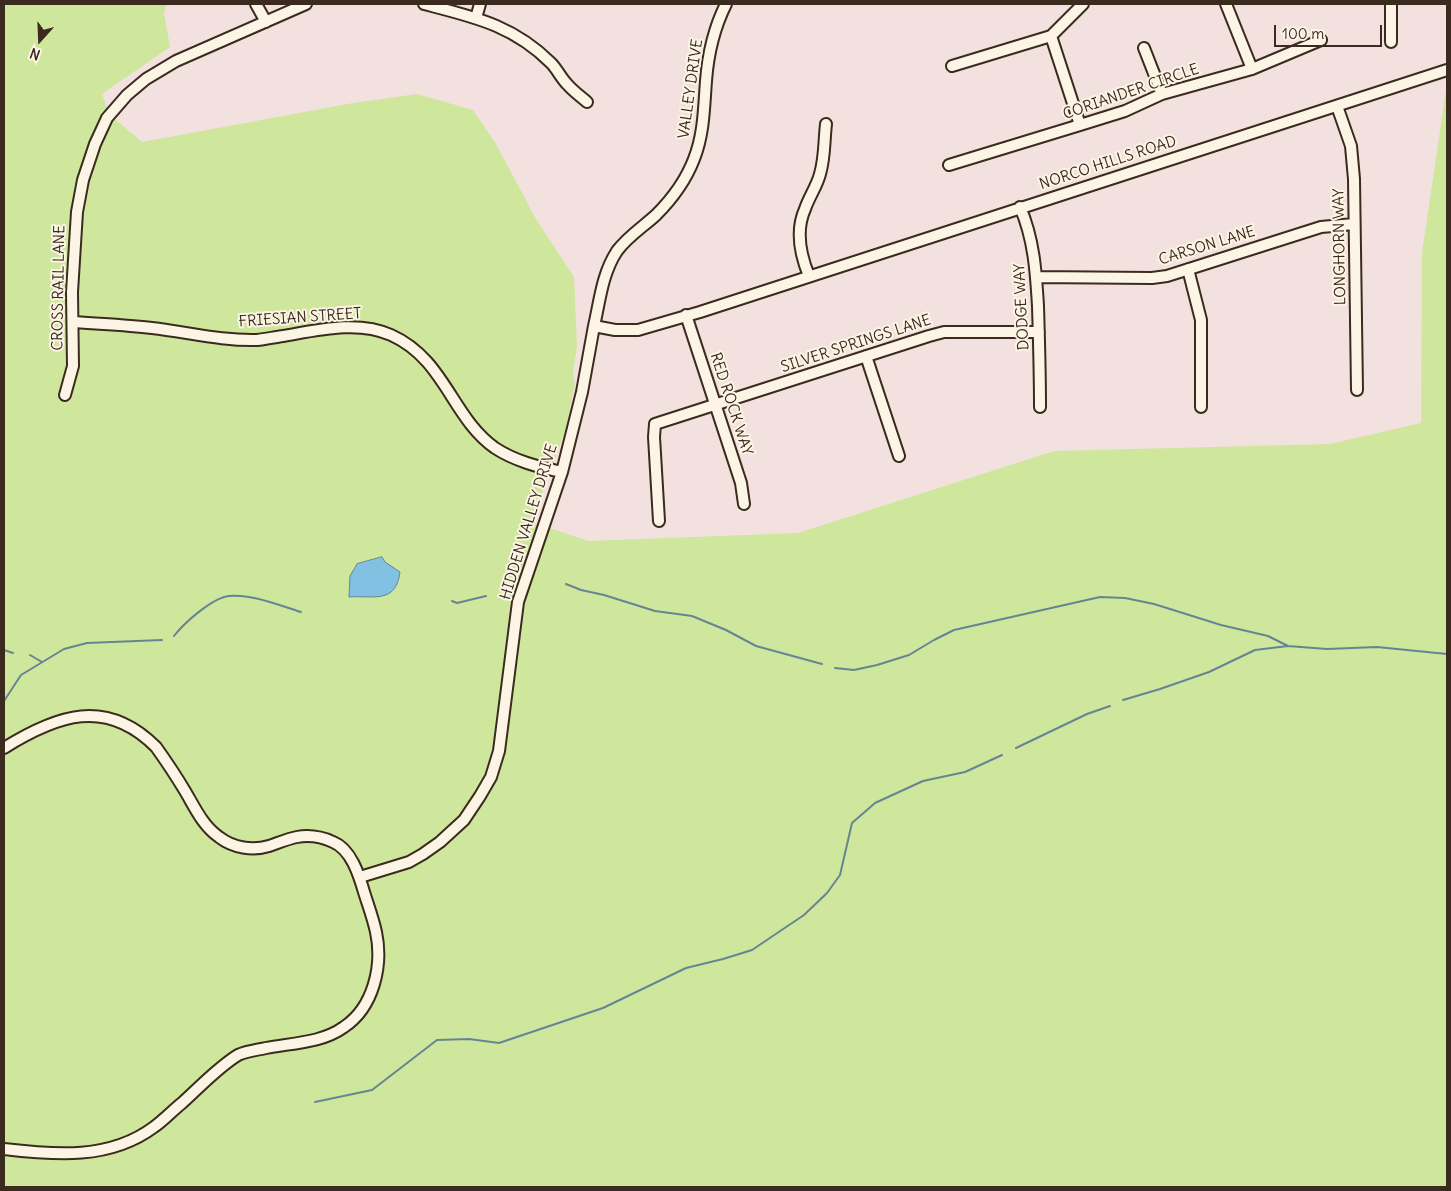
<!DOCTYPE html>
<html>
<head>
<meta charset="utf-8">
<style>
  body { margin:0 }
  #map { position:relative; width:1451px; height:1191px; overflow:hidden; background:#f3e1e0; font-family:Delius,sans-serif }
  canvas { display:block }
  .frame { position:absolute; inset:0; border:5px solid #3b2a1e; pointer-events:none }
  .north { position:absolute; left:15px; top:15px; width:50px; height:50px; -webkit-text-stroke:4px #fcf5e5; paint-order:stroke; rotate:200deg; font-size:14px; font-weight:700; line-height:20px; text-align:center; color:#3b2a1e }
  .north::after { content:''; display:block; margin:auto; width:18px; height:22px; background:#3b2a1e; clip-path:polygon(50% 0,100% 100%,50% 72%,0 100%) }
  .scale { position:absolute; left:1274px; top:25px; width:108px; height:22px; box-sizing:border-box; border:2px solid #3b2a1e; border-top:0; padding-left:6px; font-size:15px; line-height:18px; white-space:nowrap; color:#3b2a1e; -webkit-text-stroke:4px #fcf5e5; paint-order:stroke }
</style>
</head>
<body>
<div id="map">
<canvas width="1451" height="1191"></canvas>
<div class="frame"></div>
<div class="north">N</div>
<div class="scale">100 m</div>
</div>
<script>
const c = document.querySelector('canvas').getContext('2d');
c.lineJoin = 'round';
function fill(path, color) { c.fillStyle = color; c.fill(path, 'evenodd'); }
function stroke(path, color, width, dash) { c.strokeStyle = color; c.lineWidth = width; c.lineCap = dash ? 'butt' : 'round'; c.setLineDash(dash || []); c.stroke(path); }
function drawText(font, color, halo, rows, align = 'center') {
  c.font = font + ' Delius,sans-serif'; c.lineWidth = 4; c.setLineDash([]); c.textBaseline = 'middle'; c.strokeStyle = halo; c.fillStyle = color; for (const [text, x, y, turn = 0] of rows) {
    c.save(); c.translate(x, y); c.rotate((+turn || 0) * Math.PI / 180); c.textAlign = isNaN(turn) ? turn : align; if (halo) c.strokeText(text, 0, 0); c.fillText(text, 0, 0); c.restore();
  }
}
fill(new Path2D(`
  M4,4H167L164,13L170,47L102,94L110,115L142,142L353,103L417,94L473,110L496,144L536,219L574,277L577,346L573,374L575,384L565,432L531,522L589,541L798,533L1054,451L1330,444L1421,423L1422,253L1447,83V1187H4Z`), '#cfe79d');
const water = new Path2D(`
  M382,557L385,562L400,572C396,605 372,595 349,597L350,576L357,564Z`);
fill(water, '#83c1e3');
stroke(water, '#668594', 1);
stroke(new Path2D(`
  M566,584L581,590L604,595L655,611L692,616L726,630L756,646L822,664
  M452,601L457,603L486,596
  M174,636C184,623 212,598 229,596C253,594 278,605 301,612
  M4,650L13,653
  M30,655L42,662
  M835,668L854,670L877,665L909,655L934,640L954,630L1100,597L1125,598L1154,604L1221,625L1268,636L1288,646
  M1123,700L1160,689L1209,672L1255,650L1288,646L1327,649L1377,647L1447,654
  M4,701L21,675L64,649L87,643L162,640
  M1016,748L1087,714L1110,706
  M315,1102L372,1090L437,1040L469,1039L499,1043L603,1008L686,968L723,959L752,950L804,915L827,893L840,875L852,823L875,803L923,781L965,772L1002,755`), '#668594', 2);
const minor = new Path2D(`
  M256,4L266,22
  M424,4C474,17 513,25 551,63C557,69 561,78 567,84C573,91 580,96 587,102
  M1226,4L1252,69
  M1391,4V42
  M476,18L480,4
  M1051,36L1080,125
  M1144,48L1162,94
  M952,66L1051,36L1083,4
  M1337,106L1351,146L1354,179L1357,390
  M949,165L1080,125L1125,111L1162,94L1252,69L1321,40
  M1020,207C1034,239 1036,272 1038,306C1039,339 1040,373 1040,407
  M1188,269L1201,320V407
  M809,276C800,254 795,231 805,209C809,197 817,186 820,174C825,157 824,141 826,124
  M1036,277L1152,278L1167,276L1321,227L1354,224
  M686,315L741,483L744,504
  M73,322C99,324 126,325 152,328C187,332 222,341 257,340C266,339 275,337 283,336C318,330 358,320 391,335C445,359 452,418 495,448C515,461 538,467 562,472
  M594,326C600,300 602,274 617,251C628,236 643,227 656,215C672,199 686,180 694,159C704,134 704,107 706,81C708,54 714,28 726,4
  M866,356L899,456
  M65,395L73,366L72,292L77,212L83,180L95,144L107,118L127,95L146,79L176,61L306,4
  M659,521L654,437L655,424L929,336L944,332H1039
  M4,748C57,715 106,697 156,747C166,761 176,776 185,791C195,808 203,826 219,837C233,848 253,851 269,846C278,843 287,839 297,837C308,835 322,837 333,842C351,849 359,875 364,892C368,905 373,918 376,932C383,965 374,1007 344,1027C322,1043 292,1043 266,1048C257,1050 247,1051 238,1055C217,1068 200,1087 182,1103C172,1111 164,1120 154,1127C110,1160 55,1155 4,1149
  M360,877L409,862L423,854L440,842L464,820L480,796L491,777L499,751L518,602L562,472L582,392L594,326L615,330H638L700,312L1447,70`);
stroke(minor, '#3b2a1e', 14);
stroke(minor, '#fcf5e5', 10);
drawText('15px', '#3b2a1e', '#fcf5e5', [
  ["VALLEY DRIVE",691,89,-82],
  ["CORIANDER CIRCLE",1131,92,-19],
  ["NORCO HILLS ROAD",1108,163,-18],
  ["CARSON LANE",1207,246,-17],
  ["LONGHORN WAY",1340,247,-91],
  ["CROSS RAIL LANE",59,288,-89],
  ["DODGE WAY",1022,307,-93],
  ["FRIESIAN STREET",300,318,-4],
  ["SILVER SPRINGS LANE",856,344,-18],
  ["RED ROCK WAY",731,404,72],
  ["HIDDEN VALLEY DRIVE",529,522,-73]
]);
</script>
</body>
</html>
